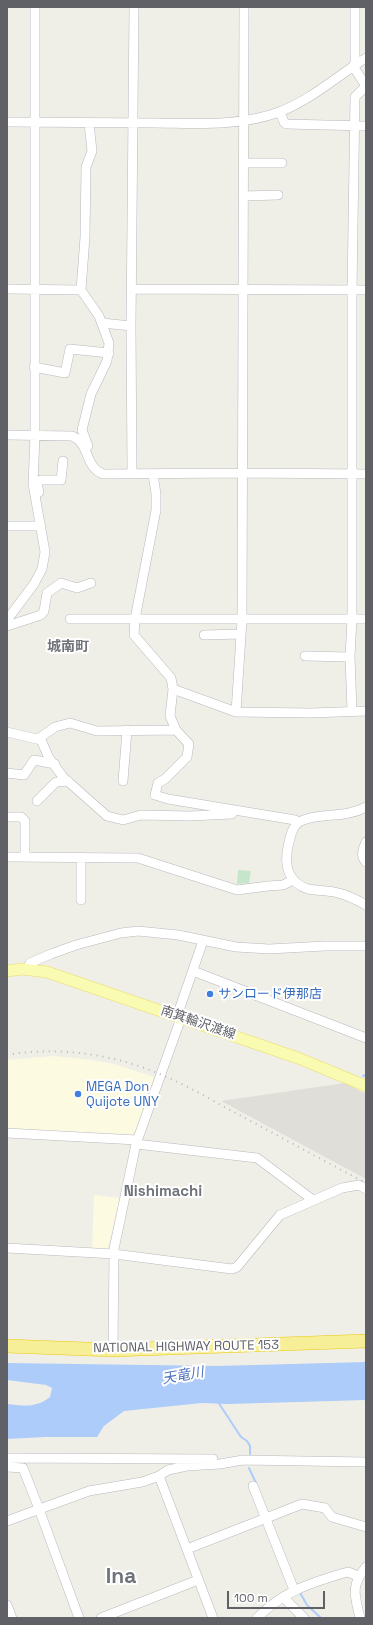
<!DOCTYPE html>
<html>
<head>
<meta charset="utf-8">
<style>
  body { margin:0 }
  #map { position:relative; width:373px; height:1625px; overflow:hidden; background:#f0efe7; font-family:"Space Grotesk",sans-serif }
  canvas { display:block }
  .frame { position:absolute; inset:0; border:8px solid #5f6167; pointer-events:none }
  .scale { position:absolute; left:227px; top:1591px; width:98px; height:18px; box-sizing:border-box; border:2px solid #5f6167; border-top:0; padding-left:5px; font-size:12px; line-height:14px; white-space:nowrap; color:#5f6167; -webkit-text-stroke:3px #fff; paint-order:stroke }
</style>
</head>
<body>
<div id="map">
<canvas width="373" height="1625"></canvas>
<div class="frame"></div>
<div class="scale">100 m</div>
</div>
<script>
const c = document.querySelector('canvas').getContext('2d');
c.lineJoin = 'round';
function fill(path, color) { c.fillStyle = color; c.fill(path, 'evenodd'); }
function stroke(path, color, width, dash) { c.strokeStyle = color; c.lineWidth = width; c.lineCap = dash ? 'butt' : 'round'; c.setLineDash(dash || []); c.stroke(path); }
function drawText(font, color, halo, rows, align = 'center') {
  c.font = font + ' "Space Grotesk","Noto Sans JP",sans-serif'; c.lineWidth = 4; c.setLineDash([]); c.textBaseline = 'middle'; c.strokeStyle = halo; c.fillStyle = color; for (const [text, x, y, turn = 0] of rows) {
    c.save(); c.translate(x, y); c.rotate((+turn || 0) * Math.PI / 180); c.textAlign = isNaN(turn) ? turn : align; if (halo) c.strokeText(text, 0, 0); c.fillText(text, 0, 0); c.restore();
  }
}
fill(new Path2D(`
  M54,1056L91,1060L114,1064L154,1077L136,1132L132,1135L7,1130V1060Z
  M94,1195L120,1198L107,1251L92,1250Z`), '#fcfae0');
fill(new Path2D(`
  M345,1083L366,1094V1179L221,1101Z`), '#dfded9');
fill(new Path2D(`
  M238,870L251,871L249,883L237,884Z`), '#c6e6cb');
fill(new Path2D(`
  M366,1362V1400L228,1404L202,1403L124,1411L104,1426L97,1437H46L7,1439V1404C24,1406 36,1408 50,1397L52,1388L46,1385L7,1380V1363L216,1366Z`), '#adccfa');
stroke(new Path2D(`
  M363,1076L366,1075
  M218,1402L241,1437L247,1441L250,1446V1454
  M249,1468L256,1483
  M299,1591L307,1605L321,1618`), '#adccfa', 2);
const minor = new Path2D(`
  M355,65V7
  M353,66L366,86
  M280,112L284,122L286,124L366,126
  M7,122C56,122 104,123 153,123C194,123 239,127 279,112C311,100 337,76 366,58
  M244,163H282
  M244,196L278,195
  M7,289L81,290
  M132,289L366,290
  M102,323L131,326
  M34,367L65,373L70,349L109,353
  M7,435L72,436C90,443 85,468 103,474L242,473L366,474
  M88,446L82,430L91,394L107,361L109,343L99,316L81,290L85,237L86,167L92,151L89,123
  M132,474L131,326L134,7
  M153,474L156,494V510L135,619L134,635L171,678L173,689L170,716L176,730L189,744L187,757L165,779L158,783L155,795L168,799L295,820L299,822
  M39,492L37,483L41,480H61L63,461
  M7,526H41
  M70,619H366
  M7,620L34,584L42,569L45,552L33,484L35,436V7
  M7,626L41,615L44,611L47,593L61,583L77,588L91,583
  M204,635L241,634
  M305,656L350,657
  M173,689L236,712L311,713L366,711
  M352,711L350,657L352,619V290L355,97L366,86
  M236,712L242,620L244,7
  M7,732L41,740L49,758L63,777L107,816L123,820L141,815L190,816L232,814
  M38,739L55,727L70,723L97,731L176,730
  M7,773L24,775L34,760L55,764
  M123,781L127,730
  M37,801L56,782L68,781
  M366,807C344,819 321,812 301,821C292,825 290,838 288,847C284,865 288,883 308,889C318,891 328,890 338,893C348,895 357,900 366,905
  M7,817H21L25,821V857
  M366,842C363,849 360,856 366,862
  M7,857L138,858L237,890L268,886L283,885L293,880
  M81,857V900
  M27,969L30,963L51,954L76,945L121,933L138,931L178,935L236,947L269,949L325,946H366
  M193,971L366,1038
  M177,1016L203,941
  M7,1133L137,1140
  M136,1144L257,1158L313,1200
  M7,1248L114,1254L232,1269L237,1267L280,1215L342,1188L359,1185L366,1189
  M113,1350L114,1249L136,1144L181,1018
  M7,1458L213,1459
  M7,1467L23,1468L39,1509L79,1618
  M159,1476L213,1618
  M253,1486L294,1590
  M7,1521L89,1491L142,1482L159,1476L168,1470L187,1466L220,1464L243,1460L366,1462
  M187,1549L302,1504L325,1508L332,1517L366,1527
  M283,1597L304,1618
  M7,1605L12,1618
  M101,1618L198,1580
  M257,1618C284,1591 308,1584 344,1573L348,1572L358,1576
  M360,1618C355,1596 350,1586 366,1567`);
const major = new Path2D(`
  M7,971L22,969L47,972L298,1058L366,1086`);
const highway = new Path2D(`
  M7,1346L113,1350L366,1341`);
stroke(minor, '#b7b8bd', 10);
stroke(major, '#eadb66', 12);
stroke(highway, '#eac90d', 14);
stroke(minor, '#fff', 9);
stroke(major, '#fafbb2', 11);
stroke(highway, '#f7ef97', 13);
stroke(new Path2D(`
  M7,1055C58,1046 114,1054 162,1075C191,1087 218,1104 245,1118C286,1140 326,1162 366,1183`), '#b7b8b8', 2, [1, 5]);
for (const [x, y, r, color] of [
  [210,994,4,"#3f7fe0"],
  [78,1094,4,"#3f7fe0"]
]) { const dot = new Path2D(); dot.arc(x, y, r, 0, 2 * Math.PI); c.fillStyle = color; c.fill(dot); stroke(dot, '#fff', 1.5); }
drawText('13px', '#366cbe', '#fff', [
  ["サンロード伊那店",218,994],
  ["MEGA Don",86,1087],
  ["Quijote UNY",86,1102]
], 'left');
drawText('13px', '#5f6167', '#fff', [
  ["南箕輪沢渡線",198,1023,19],
  ["NATIONAL HIGHWAY ROUTE 153",186,1347,-1]
]);
drawText('bold 14px', '#707379', '#fff', [
  ["城南町",68,647]
]);
drawText('italic 14px', '#4f73be', '#fff', [
  ["天竜川",183,1376,-10]
]);
drawText('bold 15px', '#707379', '#fff', [
  ["Nishimachi",163,1192]
]);
drawText('bold 21px', '#707379', '#fff', [
  ["Ina",121,1577]
]);
</script>
</body>
</html>
